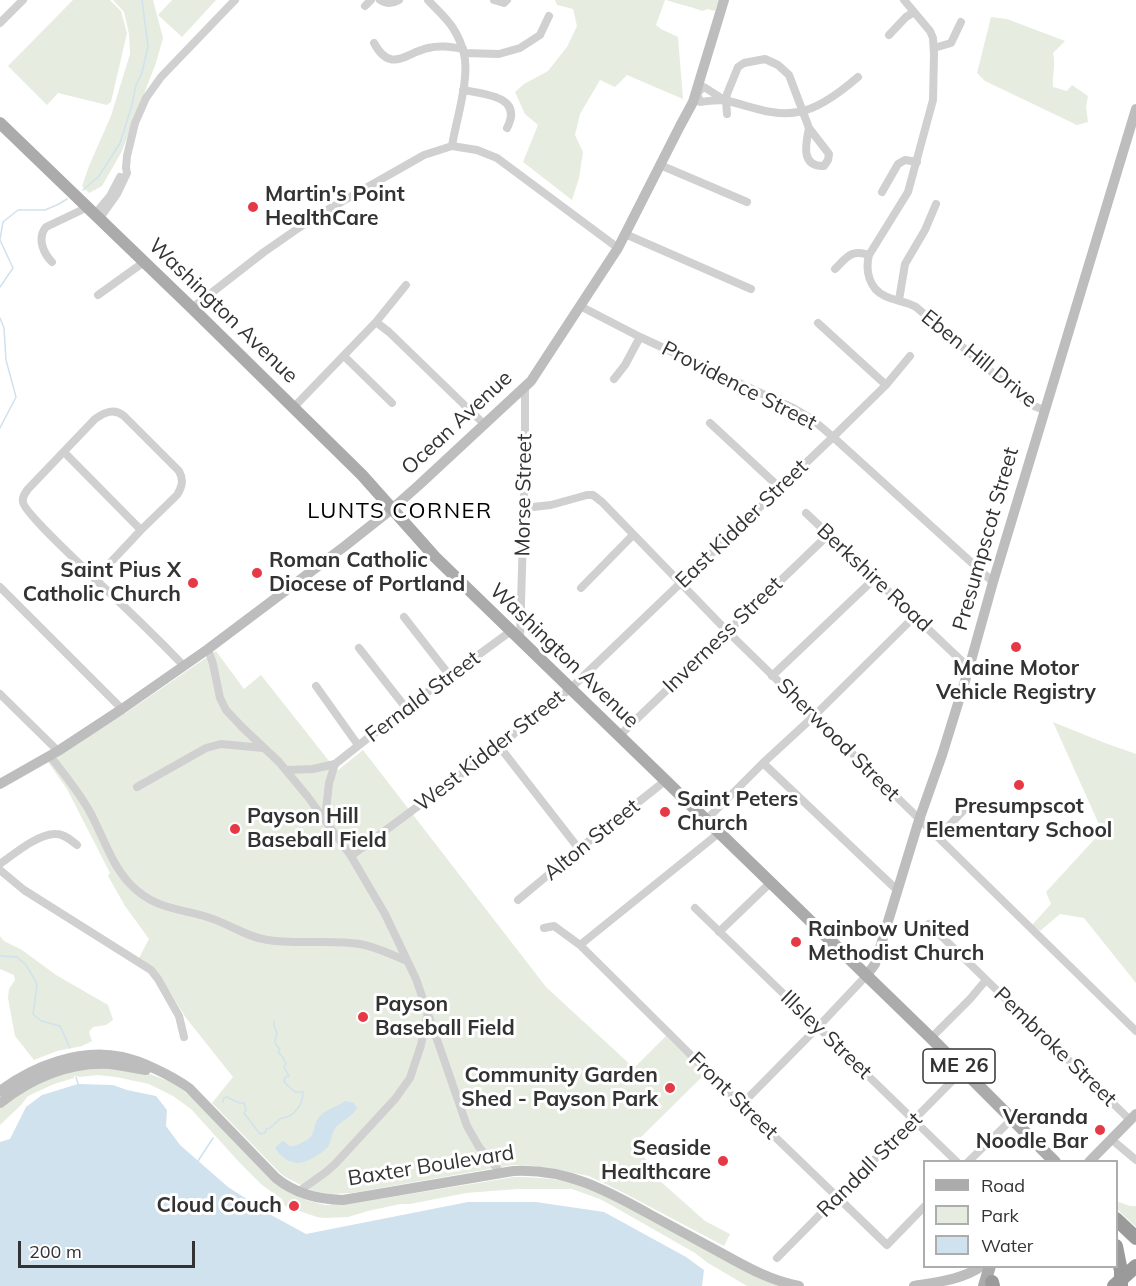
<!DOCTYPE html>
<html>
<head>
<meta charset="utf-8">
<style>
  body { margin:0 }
  #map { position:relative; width:1136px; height:1286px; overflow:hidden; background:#fff; font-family:Mulish,sans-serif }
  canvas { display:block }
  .legend { position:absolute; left:923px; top:1160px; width:195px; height:108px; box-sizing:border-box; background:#fff; border:2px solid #adadad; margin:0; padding:8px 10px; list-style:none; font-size:18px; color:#333 }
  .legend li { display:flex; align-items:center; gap:12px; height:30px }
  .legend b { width:30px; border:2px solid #adadad }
  .scale { position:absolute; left:18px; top:1241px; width:177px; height:27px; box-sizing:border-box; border:3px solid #333; border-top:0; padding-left:8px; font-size:18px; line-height:21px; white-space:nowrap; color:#333; -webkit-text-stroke:4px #fff; paint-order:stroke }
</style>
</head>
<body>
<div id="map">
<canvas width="1136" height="1286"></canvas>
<ul class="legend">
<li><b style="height:8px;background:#ababab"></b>Road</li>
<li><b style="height:16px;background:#e6ecdf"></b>Park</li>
<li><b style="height:16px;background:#cfe2ee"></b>Water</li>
</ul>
<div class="scale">200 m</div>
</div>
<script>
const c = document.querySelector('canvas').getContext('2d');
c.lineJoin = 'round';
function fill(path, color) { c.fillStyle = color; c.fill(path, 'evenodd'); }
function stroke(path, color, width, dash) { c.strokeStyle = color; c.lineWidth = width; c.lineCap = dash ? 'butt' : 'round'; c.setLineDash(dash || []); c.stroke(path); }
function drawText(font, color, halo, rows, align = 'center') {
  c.font = font + ' Mulish,sans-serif'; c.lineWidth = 6; c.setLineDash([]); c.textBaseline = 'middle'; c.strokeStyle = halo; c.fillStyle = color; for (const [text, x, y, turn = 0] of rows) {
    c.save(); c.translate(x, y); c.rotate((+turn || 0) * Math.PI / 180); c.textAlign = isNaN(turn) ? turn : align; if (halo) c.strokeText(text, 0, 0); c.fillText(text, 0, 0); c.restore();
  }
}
fill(new Path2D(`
  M73,0H110L121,11L127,33L111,102L107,105L58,93L47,105L8,66Z
  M113,0H153L163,38L156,63L122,151L102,186L89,193L82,186L89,166L111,116L130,54L129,34L124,12Z
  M172,0H216L182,37L158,15Z
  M555,0H665L656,25L661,29L678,37L683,99L627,75L615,87L600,80L580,114L575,135L583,152L579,178L572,200L523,162L538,125L525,114L515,92L524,84L548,71L567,47L577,26L573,9L557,5Z
  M666,0H719L715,11L708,9L702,11C690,6 678,4 666,0Z
  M991,17L1007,19L1065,41L1053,53C1056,66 1052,74 1053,87L1067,91L1072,85L1088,96L1086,107L1088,122L1077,125L985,81L977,73Z
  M216,651L244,689L261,675L337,771L363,750L546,987L634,1068L666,1036L705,1074L635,1143L659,1180L705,1221L730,1234L724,1246L622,1192L589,1176L535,1166L512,1165L352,1193L332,1194L318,1192L311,1190L287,1178L280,1173L212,1103L233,1077L186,1018L157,971L139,958L149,939L125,906L108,876L110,873L67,789L48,762L127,712Z
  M1053,722L1105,743L1136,754V983L1084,918L1060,914L1040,931L1032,925L1051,904L1046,892L1102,831Z
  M0,936L4,941L22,950L56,975L108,1005L113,1020L106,1025L93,1027L89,1032L92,1041L82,1046L57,1051L34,1060L15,1036L8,998L9,989L15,980L14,975L0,969Z
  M77,1067L139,1070L171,1082L184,1091L199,1105L288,1192L306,1200L325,1205L349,1204L514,1177C539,1177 559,1179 583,1185L779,1286H747L708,1263L695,1253L618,1209L600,1199L572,1189H517L466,1193L410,1204H400L368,1211L348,1217L325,1218L317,1217L285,1206L282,1199L262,1185L240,1163L191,1109L173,1096L149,1084L116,1077L98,1075L79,1077L78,1076H74V1078L54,1084L28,1096L21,1105L0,1125V1104L11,1095Z
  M1119,1202L1130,1206H1136V1227L1117,1209V1204Z`), '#e6ecdf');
fill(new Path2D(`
  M78,1084L113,1085L127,1090L156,1096L167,1110L166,1126L180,1145L228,1187L273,1216L306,1234L468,1202H536L604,1212L686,1257L704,1270L702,1286H0V1142L10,1139L26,1107L42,1095Z
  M345,1101L354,1103L357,1108C352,1117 343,1120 336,1127C331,1133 332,1142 327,1148C324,1151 319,1154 315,1157C298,1167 286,1164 275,1148L282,1141L285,1142L289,1146C296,1146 297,1145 303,1142C318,1136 311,1126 320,1116C327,1109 337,1107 345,1101Z`), '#cfe2ee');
stroke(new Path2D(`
  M83,190L99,176L120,143L132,105L136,85L142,73L148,46L142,0
  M0,239L3,222L18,210H45L59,204L67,199
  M0,240L13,268L0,287
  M0,318L4,328L6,360L16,397L0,428
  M0,955L1,956L17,957L26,965L35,980L37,986L33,1014L41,1021L60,1026L70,1048
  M76,1077L78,1084
  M223,1102L224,1098L227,1097L239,1103H244L246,1110L244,1113L260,1134L265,1133L266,1129L270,1128L281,1118C294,1118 303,1104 303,1092H295L284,1082L285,1077L289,1076L284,1067L286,1064L283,1057L278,1052L280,1049C273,1044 275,1040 277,1033L274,1026V1021
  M198,1161L213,1138`), '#cfe2ee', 1.5);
stroke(new Path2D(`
  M380,0C386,4 392,4 399,0
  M428,0C436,9 446,17 453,28C458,36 462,45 464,54C470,79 456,120 452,146
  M494,0L504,3L507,0
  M904,0L930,31L933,38L934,54L933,100L908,192L869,255C865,270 869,289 885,296C895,301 906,301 916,307L1029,404L1044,410
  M365,6L371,0
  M0,23L23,0
  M889,35L906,17L914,12
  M374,43C391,74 405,53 428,48C440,45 451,47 463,49
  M934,48L951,43L961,22
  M464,53L499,54L520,48L540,35L549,16
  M463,90C484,94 524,96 507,128
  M726,101L704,87L697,93L700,102C709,101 719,99 728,101C750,106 775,117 798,112C818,109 843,90 858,77
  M727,114L726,101L727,94L738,67L744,63L765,59L778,65L789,75L809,128
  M809,128L829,154L828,160L824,166C800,167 806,143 809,128Z
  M660,165L747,202
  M882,192L898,164L905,160L917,162
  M95,214L110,196L120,177
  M100,218L117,194L127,173L126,168L127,156L135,123L146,98L161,77L235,0
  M625,234L751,289
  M52,262C43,253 37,238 46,227L88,207
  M835,269C847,257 851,249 869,255
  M98,295L144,262
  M899,300L905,264L925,230L936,204
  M580,306L640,337L795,409L813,420L833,437L993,582
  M192,308L264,252L313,218L424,155L452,146L477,150L497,158L618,248
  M376,322L389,332L485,425
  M818,323L886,385
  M344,356L392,403
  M614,379L625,365L640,337
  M294,407L376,322L406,285
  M710,423L780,488
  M64,452L141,530
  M524,508L551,505L587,495H593L602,502L727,631L1136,1031
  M806,513L969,668
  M95,579L141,530L177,495C182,487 184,480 179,471L124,416C114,408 105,412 95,419L28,489C25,493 22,497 23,502C24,513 84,567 95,579C125,607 155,636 184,666
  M0,587L122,709
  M581,588L633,535
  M404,617L450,676
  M520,639L525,463V387
  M359,648L406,708
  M208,649L213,664L220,698L226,710L242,727L279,762L308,797L351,856L385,914L416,979L467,1126L479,1147L501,1173
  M772,676L874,579
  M316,686L358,745
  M0,694L58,751
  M619,736L828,535
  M499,746L579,849
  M50,756C64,774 79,792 90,812C103,836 111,864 130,884C153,908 175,908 204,916C227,922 245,937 268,940C299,945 330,939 360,944C377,947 392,955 407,961
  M763,763L897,890
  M286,770L313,769L335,764L406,708L511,631
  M137,787L206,748L221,744L263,748
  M325,819L329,783L335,764
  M706,820L763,763L813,717L915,616
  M938,837L963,811
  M351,856L499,746L570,689L833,437L886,385L910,356
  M0,864C14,854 39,833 56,834C64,834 71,840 77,845
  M0,870L24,890L151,970L158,979L179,1016L184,1037
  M518,900L579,849L665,781
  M695,908L957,1162
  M929,924L1130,1120
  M544,928L554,926L580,945L714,1078L887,1245L924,1207
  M719,932L770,883
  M580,945L719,833
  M931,1038L970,999L986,980
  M742,1104L818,1027L866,976
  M1111,1139L1136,1160
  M968,1162L1012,1119
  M298,1192L326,1172L335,1164L395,1099L410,1078L421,1045L427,1016
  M777,1258L963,1070`), '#d0d0d0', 8);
stroke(new Path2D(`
  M0,784L58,751L122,709L208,649L345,546L393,508L419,485L531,381L618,248L680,126L693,102L724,0
  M866,976L875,964L919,820L942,755L969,668L993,582L1136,109
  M0,1091C33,1066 80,1048 122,1057C142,1061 172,1076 189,1088L276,1178C296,1194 317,1199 343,1200L513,1171C566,1168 606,1190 651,1215C675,1228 699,1241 723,1254C748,1268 772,1281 799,1286
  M0,1103C32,1078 68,1062 109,1064C121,1065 133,1068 146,1070
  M1089,1162L1136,1114
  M914,1286C938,1282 961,1280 982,1266`), '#bdbdbd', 10);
stroke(new Path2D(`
  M0,123L192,308L362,475L435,557L931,1038L1055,1162
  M984,1286L990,1266`), '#ababab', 12);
stroke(new Path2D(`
  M1116,1219L1136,1238
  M1116,1246L1121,1271V1286
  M992,1282L993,1286`), '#9a9a9a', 14);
stroke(new Path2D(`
  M1114,1286L1136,1266`), '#9a9a9a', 14);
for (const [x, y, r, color] of [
  [253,207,6,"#e63946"],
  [257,573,6,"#e63946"],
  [193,583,6,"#e63946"],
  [1016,647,6,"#e63946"],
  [1019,785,6,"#e63946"],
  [665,812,6,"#e63946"],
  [235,829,6,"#e63946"],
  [796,942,6,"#e63946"],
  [363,1017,6,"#e63946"],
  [670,1088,6,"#e63946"],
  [1100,1130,6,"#e63946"],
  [723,1161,6,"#e63946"],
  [294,1206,6,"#e63946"]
]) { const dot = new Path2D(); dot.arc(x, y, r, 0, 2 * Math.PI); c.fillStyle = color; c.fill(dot); stroke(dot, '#fff', 2); }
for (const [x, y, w] of [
  [959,1066,72]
]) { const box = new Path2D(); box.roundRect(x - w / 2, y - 17, w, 34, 4.5); c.fillStyle = '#fff'; c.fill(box); stroke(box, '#333', 1.5); }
drawText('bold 20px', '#333', null, [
  ["ME 26",959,1066]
]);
drawText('bold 21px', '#333', '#fff', [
  ["Martin's Point",265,195],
  ["HealthCare",265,219],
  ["Roman Catholic",269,561],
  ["Diocese of Portland",269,585],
  ["Saint Pius X",181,571,"right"],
  ["Catholic Church",181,595,"right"],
  ["Maine Motor",1016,669,"center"],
  ["Vehicle Registry",1016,693,"center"],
  ["Saint Peters",677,800],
  ["Church",677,824],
  ["Presumpscot",1019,807,"center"],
  ["Elementary School",1019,831,"center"],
  ["Payson Hill",247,817],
  ["Baseball Field",247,841],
  ["Rainbow United",808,930],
  ["Methodist Church",808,954],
  ["Payson",375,1005],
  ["Baseball Field",375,1029],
  ["Community Garden",658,1076,"right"],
  ["Shed - Payson Park",658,1100,"right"],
  ["Veranda",1088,1118,"right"],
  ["Noodle Bar",1088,1142,"right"],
  ["Seaside",711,1149,"right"],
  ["Healthcare",711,1173,"right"],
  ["Cloud Couch",282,1206,"right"]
], 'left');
drawText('21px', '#333', '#fff', [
  ["Washington Avenue",223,311,44],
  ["Eben Hill Drive",979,359,39],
  ["Providence Street",739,386,27],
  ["Ocean Avenue",457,423,-43],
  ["Morse Street",524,495,-89],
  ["East Kidder Street",742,524,-44],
  ["Presumpscot Street",986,539,-74],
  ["Berkshire Road",874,578,43],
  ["Inverness Street",723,635,-44],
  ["Washington Avenue",564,656,44],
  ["Fernald Street",423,697,-37],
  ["Sherwood Street",838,740,45],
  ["West Kidder Street",490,751,-38],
  ["Alton Street",592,840,-39],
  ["Illsley Street",826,1035,44],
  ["Pembroke Street",1055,1047,44],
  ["Front Street",733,1096,44],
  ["Randall Street",870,1165,-45],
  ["Baxter Boulevard",431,1166,-9]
]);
c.letterSpacing = '1.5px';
drawText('22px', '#000', '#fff', [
  ["LUNTS CORNER",400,511]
]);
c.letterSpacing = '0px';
</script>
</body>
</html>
